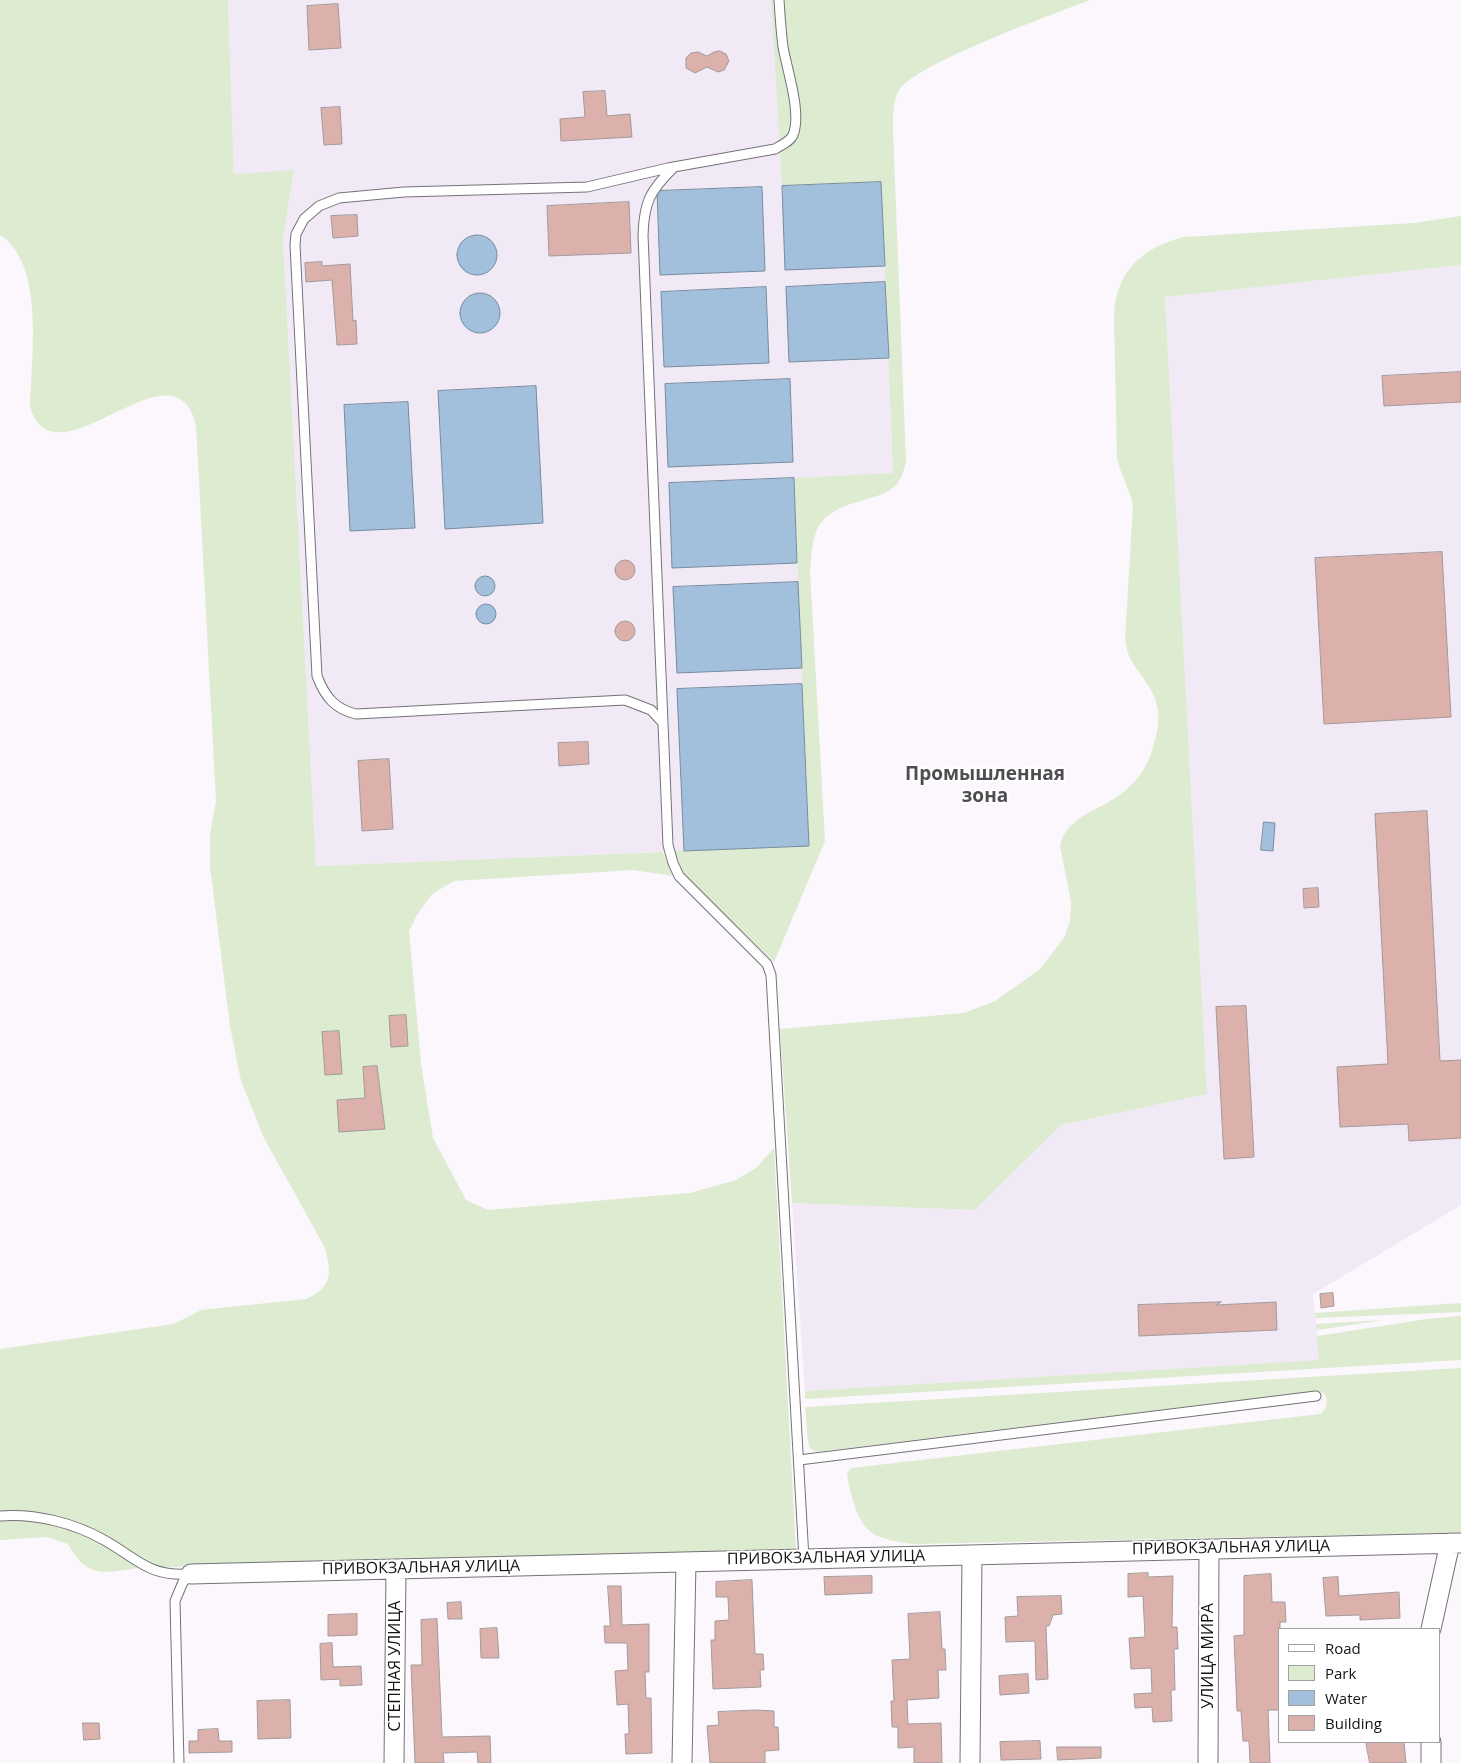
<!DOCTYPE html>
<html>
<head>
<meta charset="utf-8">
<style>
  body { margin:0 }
  #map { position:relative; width:1461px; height:1763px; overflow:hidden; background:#fbf7fd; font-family:"Open Sans",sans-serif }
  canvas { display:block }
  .legend { position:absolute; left:1278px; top:1628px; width:162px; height:115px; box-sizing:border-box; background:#fff; border:1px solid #a1a1a2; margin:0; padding:6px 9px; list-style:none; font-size:15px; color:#151316 }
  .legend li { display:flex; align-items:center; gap:10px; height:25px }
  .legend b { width:25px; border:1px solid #a1a1a2 }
</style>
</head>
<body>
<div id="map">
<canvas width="1461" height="1763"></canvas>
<ul class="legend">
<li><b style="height:6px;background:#fff"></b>Road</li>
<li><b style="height:14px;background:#ddebd0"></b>Park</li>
<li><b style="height:14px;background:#a2c0db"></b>Water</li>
<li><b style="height:14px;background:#dcb1ac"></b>Building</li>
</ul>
</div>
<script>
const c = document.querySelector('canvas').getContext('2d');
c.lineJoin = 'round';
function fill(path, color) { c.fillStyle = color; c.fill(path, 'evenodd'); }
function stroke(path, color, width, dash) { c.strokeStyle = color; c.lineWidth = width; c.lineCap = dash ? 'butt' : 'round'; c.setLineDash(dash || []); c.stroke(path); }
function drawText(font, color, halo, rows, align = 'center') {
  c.font = font + ' "Open Sans",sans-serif'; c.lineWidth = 4; c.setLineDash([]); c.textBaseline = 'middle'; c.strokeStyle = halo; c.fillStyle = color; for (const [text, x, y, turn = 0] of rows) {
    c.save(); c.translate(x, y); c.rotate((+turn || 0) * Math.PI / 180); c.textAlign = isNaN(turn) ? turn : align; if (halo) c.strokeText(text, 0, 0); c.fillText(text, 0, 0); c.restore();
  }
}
fill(new Path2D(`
  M228,0H771L782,186L881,182L893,473L794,478L809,846L316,866L283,239L294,170L234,174Z
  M1461,265V1205L1313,1294L1320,1360L805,1391L792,1203L975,1210L1061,1125L1207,1094L1165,297Z`), '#f1e9f6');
fill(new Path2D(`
  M0,0H228L234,174L294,170L283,239L316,866L663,852L673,876L633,870L454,881L432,894L417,915L409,931L421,1064L433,1138L466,1200L488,1210L690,1193L736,1180L756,1168L774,1148L796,1551L138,1568C104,1573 87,1579 68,1544L46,1537L0,1540V1349L174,1324L201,1310L306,1299C332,1287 332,1274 325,1248L264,1138L241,1081L230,1026L210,866V834L216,801L196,425C174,334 56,490 30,407C31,360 46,265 0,235Z
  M771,0H1090C1054,14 917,63 899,90C892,102 893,118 893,131L906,463C903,472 901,481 894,487C875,503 839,499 821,523C811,536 812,555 810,571L825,841L774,962L688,879L681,870L675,851L809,845L794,478L893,473L881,183L782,186Z
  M1461,216V265L1165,297L1207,1094L1061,1125L975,1210L792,1203L780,1029L964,1013L995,1001L1039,970L1064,938L1070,921L1071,902L1060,846C1067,815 1099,811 1121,794C1137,782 1147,767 1153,748C1156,736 1160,724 1158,711C1156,690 1139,675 1130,658C1127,652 1126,646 1125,639L1133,505C1129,488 1121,475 1117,458L1114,315C1116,271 1143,247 1184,237L1414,223Z
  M1461,1303V1312L1316,1318L1315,1313Z
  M1461,1316V1360L805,1399V1391L1319,1360L1317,1336L1427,1319Z
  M1384,1320L1317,1330L1316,1324Z
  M1461,1368V1533L913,1544C881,1539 865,1538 854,1504C851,1494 848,1484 847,1473L851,1468L1320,1414L1326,1408L1327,1399L1324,1393L1315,1391L816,1452L810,1448L808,1442L805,1407Z`), '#ddebd0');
const water = new Path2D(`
  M881,182L885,266L785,270L782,186Z
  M762,187L765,271L660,275L657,191Z
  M457 255a20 20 0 1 1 40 0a20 20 0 1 1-40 0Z
  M885,282L889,358L789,362L786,287Z
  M766,287L769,363L664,367L661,292Z
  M460 313a20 20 0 1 1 40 0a20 20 0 1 1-40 0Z
  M790,379L793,462L668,467L665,384Z
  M536,386L543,523L445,529L438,391Z
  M408,402L415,528L350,531L344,405Z
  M794,478L797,563L672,568L669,483Z
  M475 586a10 10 0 1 1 20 0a10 10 0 1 1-20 0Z
  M798,582L802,668L677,673L673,587Z
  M476 614a10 10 0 1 1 20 0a10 10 0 1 1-20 0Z
  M802,684L809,846L684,851L677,689Z
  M1264,822L1275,823L1273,851L1261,850Z`);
fill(water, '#a2c0db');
stroke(water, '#788ca0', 1);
const building = new Path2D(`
  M338,4L341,48L309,50L307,6Z
  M720,51L726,54L729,61L724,70L718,72L707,67L695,73L686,68V58L691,53L698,52L707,56L714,52Z
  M605,91L607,116L630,114L632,137L561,141L560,119L585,117L583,92Z
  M340,107L342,144L324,145L321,108Z
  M629,202L631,253L549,256L547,206Z
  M357,215L358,236L333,238L331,216Z
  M322,262V266L350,264L353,321L356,320L357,344L337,345L332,280L306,282L305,263Z
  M1461,372V402L1384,406L1382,376Z
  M1442,552L1451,717L1324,724L1315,558Z
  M615 570a10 10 0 1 1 20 0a10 10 0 1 1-20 0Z
  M615 631a10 10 0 1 1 20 0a10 10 0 1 1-20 0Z
  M588,742L589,764L559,766L558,743Z
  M389,759L393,829L362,831L358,761Z
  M1427,811L1440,1061L1461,1060V1138L1409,1141L1408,1124L1340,1127L1337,1067L1388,1064L1375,814Z
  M1318,888L1319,907L1304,908L1303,889Z
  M1246,1006L1254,1157L1224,1159L1216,1007Z
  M406,1015L408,1046L391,1047L389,1016Z
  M339,1031L342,1074L325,1075L322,1032Z
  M377,1066L385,1129L339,1132L337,1100L365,1098L363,1067Z
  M1333,1293L1334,1306L1321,1308L1320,1294Z
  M1221,1302L1216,1305L1276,1302L1277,1330L1139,1336L1138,1305Z
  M1148,1573V1577L1173,1576L1172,1627H1177L1178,1649H1174L1175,1690H1171L1172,1721L1153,1722L1152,1707L1135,1708L1134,1694L1152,1693L1151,1668L1131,1669L1129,1638L1145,1637L1143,1596L1128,1597V1574Z
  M1271,1574L1272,1602H1285L1286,1622H1280V1710H1268L1270,1763H1250L1249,1741H1243L1241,1711H1237L1234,1636L1244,1635V1576Z
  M872,1576V1593L825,1595L824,1577Z
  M1338,1577L1339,1596L1399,1592L1400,1618L1360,1620V1615L1326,1616L1323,1578Z
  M752,1580L755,1654H763L764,1670H760L761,1687L713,1689L711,1640H715V1621L729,1620L728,1597H716V1582Z
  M608,1586H621L622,1625L649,1624V1672H645L646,1698H651L652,1753L626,1754L625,1734H629L628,1704L617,1705L615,1671L628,1670L627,1643H605L604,1626H610Z
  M1061,1596L1062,1614L1053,1615L1049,1626H1046L1048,1679L1036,1680L1035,1641L1006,1642L1005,1617L1018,1616L1017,1597Z
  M461,1602L462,1619H448L447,1603Z
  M940,1612L942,1649H945L946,1670H938L939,1698L907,1700L908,1724L941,1723L942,1763H914V1747L898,1748V1727H892L891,1701H894L892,1660L910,1659L908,1614Z
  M357,1614V1635L328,1636V1615Z
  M437,1619L442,1735L443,1737L490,1736L491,1763H478L477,1752L443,1753L444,1763H415L411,1665H422L421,1620Z
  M497,1628L499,1658H481L480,1629Z
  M332,1643L333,1667L361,1666L362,1685L340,1686V1679L321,1680L320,1644Z
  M1028,1674L1029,1693L1000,1695L999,1676Z
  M290,1700L291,1738L258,1739L257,1701Z
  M756,1710L774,1711V1727H778L779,1750L765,1751V1763H710L707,1726L719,1725L718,1712Z
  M83,1723H99L100,1739L84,1740Z
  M218,1729L219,1741H232V1752L189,1753V1741H198V1730Z
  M1040,1741L1041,1759L1001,1760L1000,1742Z
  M1366,1742H1404L1406,1763H1370Z
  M1057,1747H1101V1758L1058,1760Z`);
fill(building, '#dcb1ac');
stroke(building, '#a29b9a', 1);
const service = new Path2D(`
  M673,168C650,191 644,202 643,235L668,845L673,863L679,876L767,964L771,975L804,1559
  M663,723L651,710L625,700L356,714C335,709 325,697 317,676L295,245L296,234L304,219L319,206L339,198L404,192L587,187L668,168L775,149C781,145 790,142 793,135C802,113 787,70 783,47C781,31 780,16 779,0
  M799,1460L1316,1396
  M0,1516C35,1513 74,1523 104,1540C138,1559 148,1577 191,1574
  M179,1763L175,1601L183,1582L191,1574`);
const minor = new Path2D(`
  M191,1574L1461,1543
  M1431,1629L1450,1543
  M1431,1742V1763
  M394,1763L396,1569
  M682,1763L686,1562
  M970,1763L972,1555
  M1208,1763L1209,1549`);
stroke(service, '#757277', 11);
stroke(minor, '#757277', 21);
stroke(service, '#fff', 9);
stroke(minor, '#fff', 19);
drawText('16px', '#151316', '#fff', [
  ["ПРИВОКЗАЛЬНАЯ УЛИЦА",1231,1548,-1],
  ["ПРИВОКЗАЛЬНАЯ УЛИЦА",826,1558,-1],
  ["ПРИВОКЗАЛЬНАЯ УЛИЦА",421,1568,-1],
  ["УЛИЦА МИРА",1208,1656,-90],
  ["СТЕПНАЯ УЛИЦА",395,1666,-90]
]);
drawText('bold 19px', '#504d52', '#fff', [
  ["Промышленная",985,775],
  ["зона",985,797]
]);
</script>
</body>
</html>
